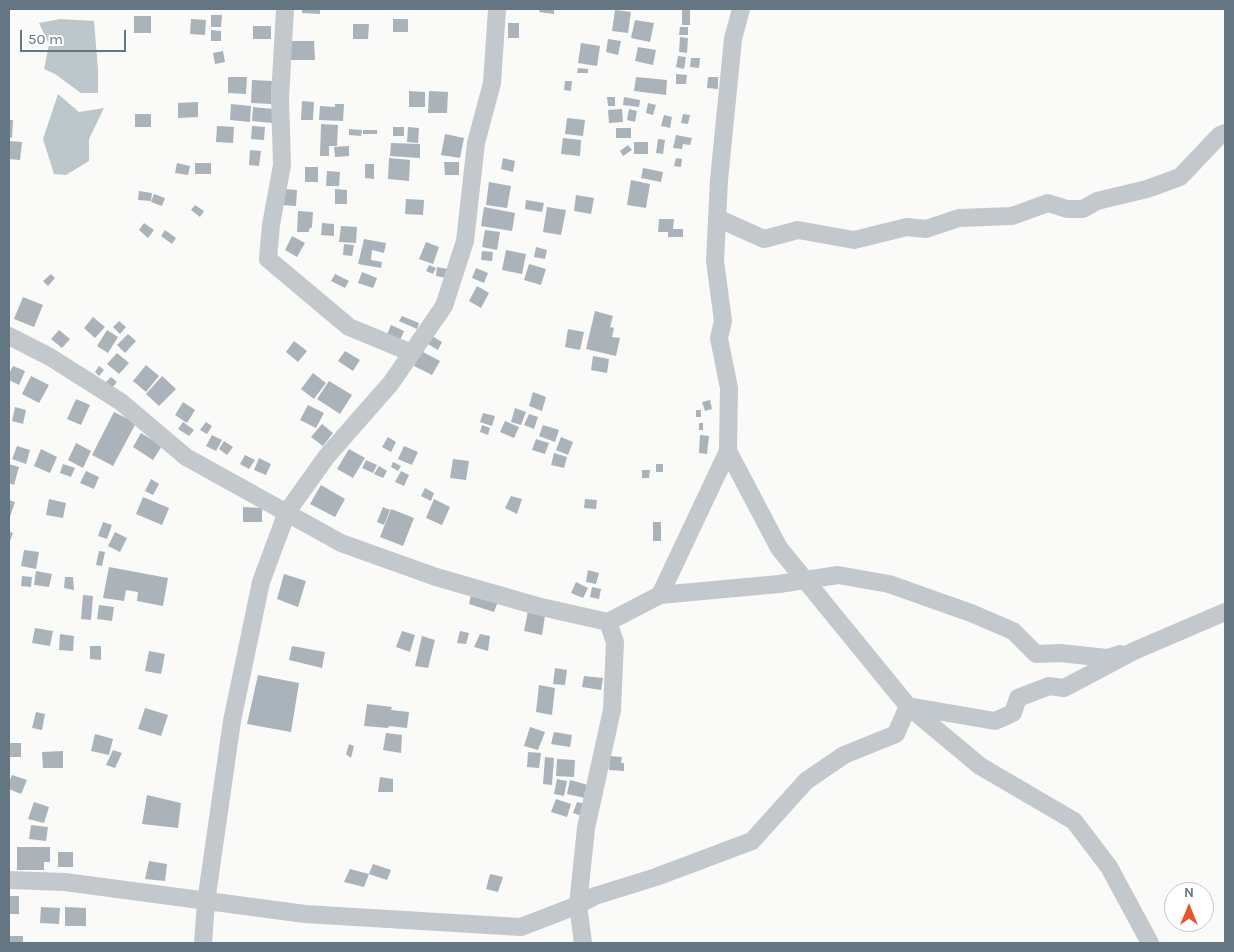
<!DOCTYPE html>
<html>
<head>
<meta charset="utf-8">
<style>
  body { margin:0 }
  #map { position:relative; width:1234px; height:952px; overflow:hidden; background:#fafaf8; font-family:Karla,sans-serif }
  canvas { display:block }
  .frame { position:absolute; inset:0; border:10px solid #657683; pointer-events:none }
  .north { position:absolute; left:1164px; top:882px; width:50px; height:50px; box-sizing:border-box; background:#fff; border:1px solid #c1c8cd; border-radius:50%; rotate:0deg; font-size:14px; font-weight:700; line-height:20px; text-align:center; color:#657683 }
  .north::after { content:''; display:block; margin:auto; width:18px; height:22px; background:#e4572e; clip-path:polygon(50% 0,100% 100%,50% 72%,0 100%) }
  .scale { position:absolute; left:20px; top:30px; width:106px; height:22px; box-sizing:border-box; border:2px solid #657683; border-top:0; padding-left:6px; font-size:15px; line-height:18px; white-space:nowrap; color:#657683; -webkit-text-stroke:4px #fff; paint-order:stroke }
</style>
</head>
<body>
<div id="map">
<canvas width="1234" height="952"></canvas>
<div class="frame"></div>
<div class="north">N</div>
<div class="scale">50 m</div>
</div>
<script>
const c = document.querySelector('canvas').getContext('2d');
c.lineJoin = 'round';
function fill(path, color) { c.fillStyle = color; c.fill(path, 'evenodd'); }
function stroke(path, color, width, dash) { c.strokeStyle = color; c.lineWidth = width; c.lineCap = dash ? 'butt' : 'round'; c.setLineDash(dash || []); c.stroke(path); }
fill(new Path2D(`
  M60,19L94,21L98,70V93H81L55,74L44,69L49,44L39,23Z
  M58,94L79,112L104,108L89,139V161L66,175L54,174L43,139Z`), '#bbc7cb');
fill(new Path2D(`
  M302,9H320V14L302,13Z
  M540,9H554V14L539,12Z
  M682,9H690V25H682Z
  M615,10L631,12L628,33L612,31Z
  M211,15H222L221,27H211Z
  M134,16H151V33H134Z
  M191,19L206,20L205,35L190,34Z
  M393,19H408V32H393Z
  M635,20L654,23L650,42L631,38Z
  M508,23H519V38H508Z
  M353,24H369L368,39H353Z
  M253,26H271V39H253Z
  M680,27H688V35H679Z
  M211,30L221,31V41H211Z
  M680,37L688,38L687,53L679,52Z
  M608,39L621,41L618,55L606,52Z
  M289,41H314L315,60H289Z
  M581,43L600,46L597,66L578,63Z
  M638,47L656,50L653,65L635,61Z
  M223,51L225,62L215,64L213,53Z
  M678,56L686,57L684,69L676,67Z
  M691,58H700L699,68L690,67Z
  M578,68L588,69V73H577Z
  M676,74L687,75L686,84H676Z
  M228,77H247L246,94L228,93Z
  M636,77L667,80L666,95L634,91Z
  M708,77H718V89L707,88Z
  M252,80L272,81L271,104L251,103Z
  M565,81H572L571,91L564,90Z
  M409,91L425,92V107H409Z
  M429,91L448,92L447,113H428Z
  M607,97H615V106H608Z
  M624,97L640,100L639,107L623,105Z
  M302,101L314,102L313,120H301Z
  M198,102V117L178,118V103Z
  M648,103L656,105L653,115L646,113Z
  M231,104L251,106L250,122L230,120Z
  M335,104H344L343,121L319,120L320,106L335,107Z
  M253,107L273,109L272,123L252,121Z
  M622,109L623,122L609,123L608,110Z
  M629,109L637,111L635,122L627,120Z
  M135,114H151V127H135Z
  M683,114L690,115L688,124L681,123Z
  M664,115L672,117L670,128L661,126Z
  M567,118L585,120L583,136L565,134Z
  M9,120H13L12,138L9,137Z
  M321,124L338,125L337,146H329V156H320Z
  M217,126L234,127L233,143L216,142Z
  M252,126L265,127L264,140L251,139Z
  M393,127H404V136H393Z
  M408,127L419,128L418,143L407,142Z
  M616,128H631V138H616Z
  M349,129L362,130L361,136L349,135Z
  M363,130H377V134H363Z
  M445,134L464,138L460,158L441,155Z
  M676,135L692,138L690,145L683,144L682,149L673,148Z
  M563,138L581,140L580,156L561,154Z
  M658,139L665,140L663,154L656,153Z
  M9,141L22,142L20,160L9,159Z
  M634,142H648V154H634Z
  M391,143L420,144V158L390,156Z
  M628,145L632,150L623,156L620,151Z
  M349,146V156L335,157L334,147Z
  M250,150L261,151L259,166L249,165Z
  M389,158L410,160L409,181L388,179Z
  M503,158L515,161L513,172L501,169Z
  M676,158L682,159L681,167L674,166Z
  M444,162H459V175H445Z
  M177,163L190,166L188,175L175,173Z
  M195,163H211V174H195Z
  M365,164H374V179L365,178Z
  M305,167H318V182H305Z
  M643,168L663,172L661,182L641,178Z
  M327,171L340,172L339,186H326Z
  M631,180L650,184L646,208L627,205Z
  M489,182L511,186L507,208L486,205Z
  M284,189L297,190L296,206L283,205Z
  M335,189L347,190V204H335Z
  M139,191L152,193L151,201L138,200Z
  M154,194L165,198L162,206L151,202Z
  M576,195L594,198L591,214L574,211Z
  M406,199L424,200L423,215L405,214Z
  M526,200L544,203L542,212L525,209Z
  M195,205L204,211L200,217L191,210Z
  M484,207L515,213L512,231L481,226Z
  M547,207L566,210L561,235L543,232Z
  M298,211L313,212L312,227L309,229V232H297Z
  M659,219H674L673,229H683V237H668V232H658Z
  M144,223L154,230L148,238L139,230Z
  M322,223L334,224V236L321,235Z
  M341,226L357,227L356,243L339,242Z
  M165,230L176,238L172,244L161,236Z
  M485,230L500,232L497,250L482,247Z
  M292,236L305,243L297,257L285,250Z
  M364,239L386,243L384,253L372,250L371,260L382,262L381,268L358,264Z
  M426,242L439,247L433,264L419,259Z
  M344,244L354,245L352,256L343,255Z
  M536,247L547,250L545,259L534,257Z
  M506,250L526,254L522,274L502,270Z
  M482,251L493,252L492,261L481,260Z
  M529,264L546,269L541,285L524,280Z
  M429,265L436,268L433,274L426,271Z
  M437,267L448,269L447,278L436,276Z
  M476,268L488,273L484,283L472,278Z
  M362,272L377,278L373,288L358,283Z
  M51,274L55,278L48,286L43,281Z
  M335,274L349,281L345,288L331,281Z
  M477,286L489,293L481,308L469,301Z
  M23,297L43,305L34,327L14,319Z
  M595,311L613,316L610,327L614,328L612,337L620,338L616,356L586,349Z
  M402,316L419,323L417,329L399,321Z
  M93,317L105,327L95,338L84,328Z
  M119,321L126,327L120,334L113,327Z
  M391,325L404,331L398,345L385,339Z
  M568,329L584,332L580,350L565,347Z
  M59,330L70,339L62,348L51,339Z
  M107,330L118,337L108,353L97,346Z
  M128,334L136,341L125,353L117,345Z
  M432,336L442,342L438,350L428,344Z
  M294,341L307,351L298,362L286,352Z
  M345,351L360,360L353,371L338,361Z
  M421,351L440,361L432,375L414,366Z
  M117,353L129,363L119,374L107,364Z
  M593,356L609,359L607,373L591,370Z
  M146,365L159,376L146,392L133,381Z
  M13,366L25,371L19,385L9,380V374Z
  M99,366L104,370L99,376L95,372Z
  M313,373L326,383L314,399L301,389Z
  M31,376L49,385L39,403L22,394Z
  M162,376L176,389L159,406L146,394Z
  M111,377L117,382L111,389L105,383Z
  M329,381L352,395L340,414L317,399Z
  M533,392L546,397L542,411L529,406Z
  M76,399L90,405L81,425L67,419Z
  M710,400L712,409L705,411L702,402Z
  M183,402L195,410L187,423L175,415Z
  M308,405L324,413L316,428L300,420Z
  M15,407L26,410L23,424L12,421Z
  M515,408L526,412L521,425L511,422Z
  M696,410H701V417H696Z
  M114,412L136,423L113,466L92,455Z
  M483,413L495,416L492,426L480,422Z
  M529,414L538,417L534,429L524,425Z
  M505,421L519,427L514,438L500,432Z
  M183,422L194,430L189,436L178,429Z
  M206,422L212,426L207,434L200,430Z
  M699,423H703V430H699Z
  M322,424L333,433L323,446L311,437Z
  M482,425L490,428L488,435L480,432Z
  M543,425L559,430L555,442L539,436Z
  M141,433L162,446L153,460L133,447Z
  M212,435L222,440L216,451L206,446Z
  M700,435L709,436L707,454L699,453Z
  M388,437L396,442L391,452L382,447Z
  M561,437L573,442L568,455L556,450Z
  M536,439L549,443L545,454L532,450Z
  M224,441L233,447L227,455L219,449Z
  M76,443L91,451L83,468L68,460Z
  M17,446L30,450L26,464L12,459Z
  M404,446L418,452L412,465L398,459Z
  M41,449L57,457L50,473L34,466Z
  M349,449L365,458L353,478L337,469Z
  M554,453L567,457L564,468L551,465Z
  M245,455L255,460L249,469L240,464Z
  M259,458L271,464L266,475L254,470Z
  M453,459L469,461L466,480L450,478Z
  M366,460L377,465L373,473L362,468Z
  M393,462L401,466L398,471L391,467Z
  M9,464L19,467L14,485L9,483Z
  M63,464L75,468L71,477L60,473Z
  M656,464H663V472H656Z
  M379,466L387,471L383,478L374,474Z
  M642,470H650L649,478H642Z
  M86,471L99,477L94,489L80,483Z
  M401,471L409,475L404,486L395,482Z
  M151,479L159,484L153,495L145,491Z
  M321,485L345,499L335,517L310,504Z
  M425,488L434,493L431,501L421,496Z
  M511,496L522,499L517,514L505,508Z
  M143,497L169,508L162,525L136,514Z
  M49,499L66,503L63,518L46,515Z
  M434,499L450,507L442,525L426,518Z
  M585,499L597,500L596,509L584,508Z
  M9,500L15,502L9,520Z
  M243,507L262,508V522H243Z
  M383,507L390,510L384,525L377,522Z
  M391,509L414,518L403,546L380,537Z
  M103,522L112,525L107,539L98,536Z
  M653,522H661V541H653Z
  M9,531L13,533L9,544Z
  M115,532L127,538L120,552L108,546Z
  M24,550L39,552L36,569L21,566Z
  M99,551L105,552L102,566L96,565Z
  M109,567L168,578L163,606L137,601L138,592L126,590L124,601L103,598Z
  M588,570L599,573L596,584L586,582Z
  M36,571L52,574L49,587L34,585Z
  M284,574L306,581L298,607L277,599Z
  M22,576L32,577L31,587L21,586Z
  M65,577H73L74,590L64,588Z
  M576,582L588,588L583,598L571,593Z
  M592,587L601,589L599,599L590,597Z
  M472,591L499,599L494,612L469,604Z
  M83,595L93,596L91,620L81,619Z
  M99,605L114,607L112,621L97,619Z
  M528,611L545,616L542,635L524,631Z
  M35,628L53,631L50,646L32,643Z
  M402,631L415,635L410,652L396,647Z
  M460,631L469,633L466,644L457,643Z
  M60,634L74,636L73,651L59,650Z
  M480,634L490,636L488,651L474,647Z
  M422,636L435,640L428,668L415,666Z
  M90,646H101V660L90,659Z
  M292,646L325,652L322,668L289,660Z
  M149,651L165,654L161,674L145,671Z
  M555,668L567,670L565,685L553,684Z
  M258,675L299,683L291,732L247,724Z
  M584,676L603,678L601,690L582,687Z
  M539,685L555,688L552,715L536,712Z
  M367,704L392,707L391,710L409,712L407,728L389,726L388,728L364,726Z
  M145,708L168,715L161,736L138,729Z
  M36,712L45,714L42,730L32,728Z
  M530,727L545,732L538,750L524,746Z
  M554,732L572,735L570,747L551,744Z
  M386,733L402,735L401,753L383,750Z
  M95,734L113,739L109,755L91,751Z
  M9,743H21V757H9Z
  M349,744L354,746L351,758L346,754Z
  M113,750L122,753L115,768L106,765Z
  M63,751V768H43L42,752Z
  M528,752L541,753L539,768L527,767Z
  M610,756L622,757L621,763H624V771L609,770Z
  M545,757L554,758L552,785L543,784Z
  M557,759L575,760L574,777L556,776Z
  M12,775L27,780L21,794L9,789V782Z
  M380,777L393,779V792H378Z
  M557,779L567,781L564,796L554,794Z
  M570,780L588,785L585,798L567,794Z
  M147,795L181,803L178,828L142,824Z
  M556,799L571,804L567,817L551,812Z
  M34,802L49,807L44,823L28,819Z
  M577,802L586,804L582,816L573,813Z
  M31,825L48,827L46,841L29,839Z
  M17,847H50V862H44V870H17Z
  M58,852H73V867H58Z
  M149,861L167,864L165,881L145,879Z
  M373,864L391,870L387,880L369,874L364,887L344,882L350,869L369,874Z
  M490,874L503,877L498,892L486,889Z
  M9,896H19V914H9Z
  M41,907L60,908L59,924L40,923Z
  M65,907L86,908V926H65Z
  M9,936H23V943H9Z`), '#aab3b9');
stroke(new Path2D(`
  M285,9L280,98L282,165L271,225L268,259L349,327L412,353
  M717,218L764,239L798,230L854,240L907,227L926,229L959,218L1012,216L1048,203L1067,209H1083L1097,201L1147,189L1180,177L1220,135L1225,133
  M9,336L50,357L121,402L186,457L341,543L436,577L537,606L608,622
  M728,451L779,548L908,706L980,766L1074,821L1109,867L1150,943
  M660,595L779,584L838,575L889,584L971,613L1013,631L1036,654L1060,653L1107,658L1120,654
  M9,880L65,882L305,914L521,927L578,905L595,896L656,877L752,841L806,781L844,755L896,734L908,706L995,721L1013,713L1018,698L1049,686L1064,688L1134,651L1225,612
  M203,943L206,902L232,721L261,582L287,512L327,456L391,383L444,306L465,241L476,143L492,83L497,9
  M583,943L578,905L586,828L612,710L615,642L608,622L660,595L728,451L729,388L719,338L723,321L715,261L719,180L733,39L741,9`), '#c3c8cc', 18);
</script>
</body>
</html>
